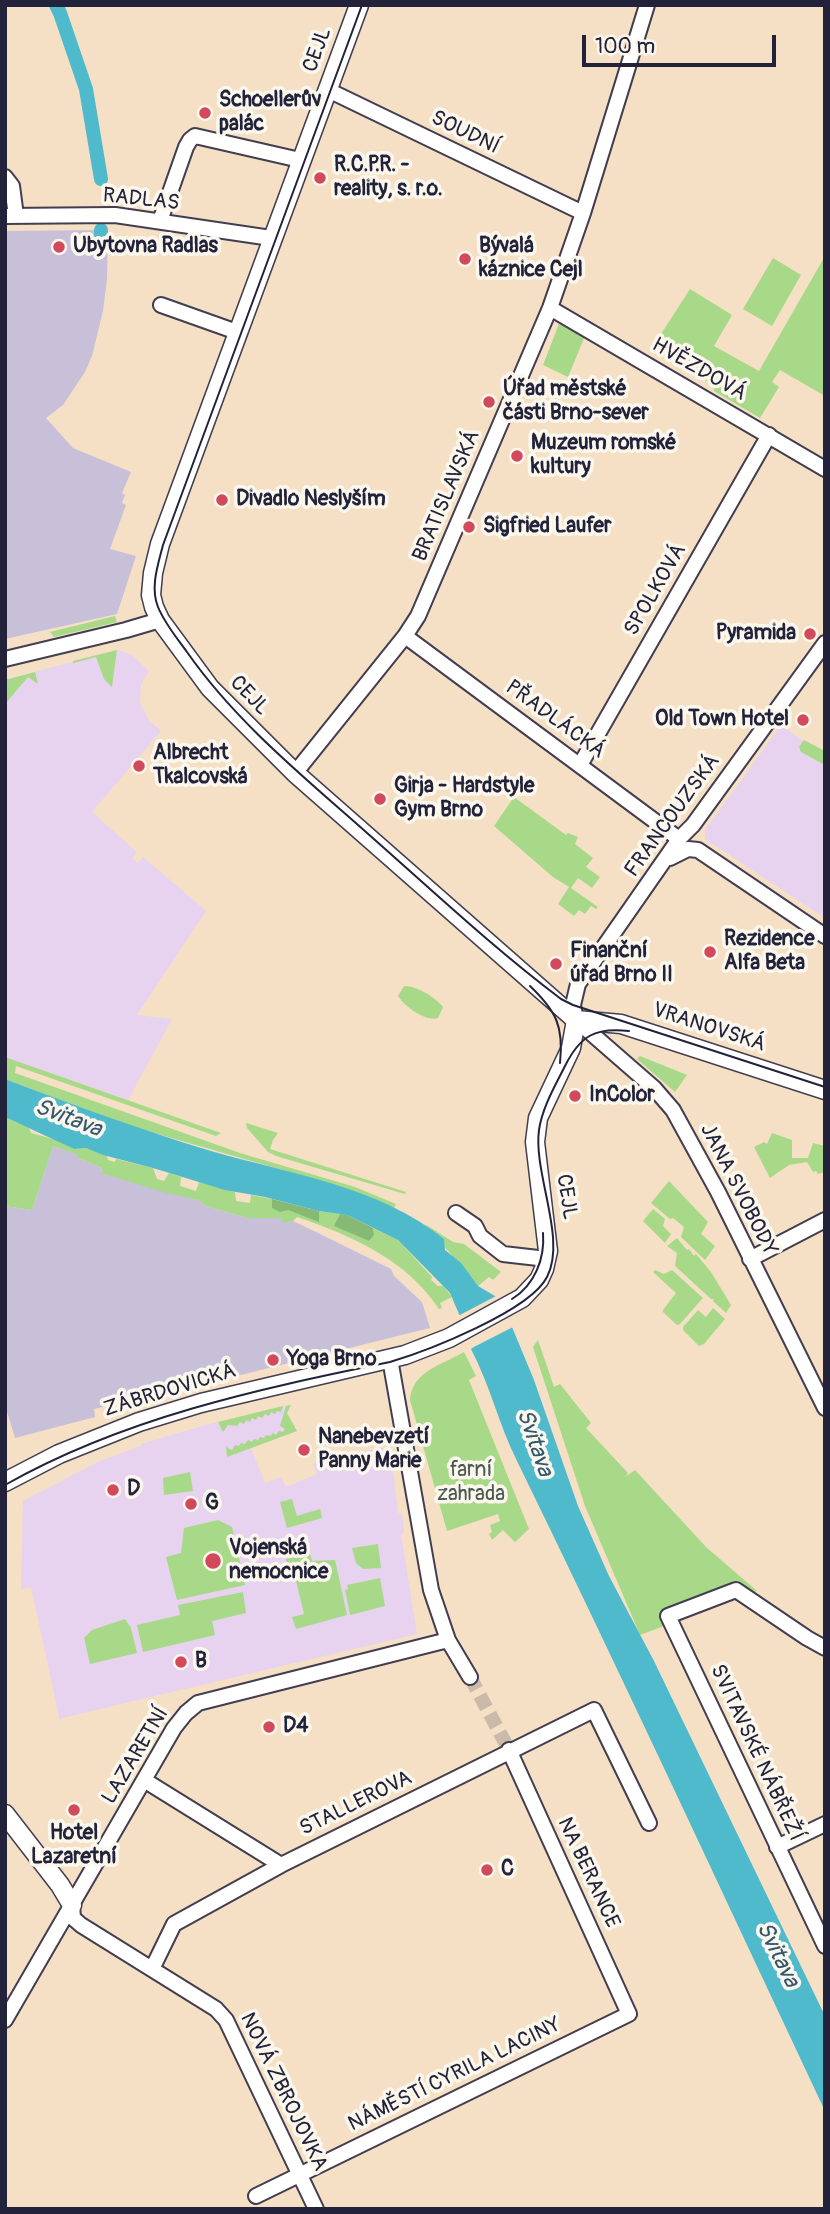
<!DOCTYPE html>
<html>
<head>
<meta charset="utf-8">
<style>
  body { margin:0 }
  #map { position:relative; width:830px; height:2214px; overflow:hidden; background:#f5e0c5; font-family:Pangolin,sans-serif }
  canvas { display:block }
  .frame { position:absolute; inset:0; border:7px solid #22223b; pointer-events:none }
  .scale { position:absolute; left:582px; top:35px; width:194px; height:32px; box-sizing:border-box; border:4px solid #22223b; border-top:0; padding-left:9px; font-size:21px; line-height:24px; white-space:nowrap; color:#22223b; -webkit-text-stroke:5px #fbf7ec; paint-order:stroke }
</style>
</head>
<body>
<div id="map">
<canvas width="830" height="2214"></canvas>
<div class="frame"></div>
<div class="scale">100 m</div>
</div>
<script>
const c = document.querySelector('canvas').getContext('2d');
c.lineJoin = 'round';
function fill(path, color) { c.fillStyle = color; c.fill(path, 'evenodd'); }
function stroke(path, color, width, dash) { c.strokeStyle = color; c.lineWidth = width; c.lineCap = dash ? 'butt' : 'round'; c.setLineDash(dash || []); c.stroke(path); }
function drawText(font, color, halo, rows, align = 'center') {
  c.font = font + ' Pangolin,sans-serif'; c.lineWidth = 7; c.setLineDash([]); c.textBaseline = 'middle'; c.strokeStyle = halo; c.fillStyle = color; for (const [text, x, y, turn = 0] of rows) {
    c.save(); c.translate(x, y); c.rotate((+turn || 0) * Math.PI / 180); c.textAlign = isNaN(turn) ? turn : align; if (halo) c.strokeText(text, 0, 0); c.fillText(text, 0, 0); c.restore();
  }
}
fill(new Path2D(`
  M117,650L132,655L149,671L141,684L140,703L149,721L161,731L92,812L137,852L132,858L138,863L143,857L206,911L137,1015L172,1019L128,1100L5,1057V680Z
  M781,725L801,739L825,751V918L705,839V830Z
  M291,1405L287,1413L297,1431L251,1448L265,1483L281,1477L286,1487L317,1474L313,1464L316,1462L319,1467L331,1462L329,1457L342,1451L348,1465L354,1461H364L363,1451L390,1447L398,1513H402L404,1533L401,1535L417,1634L62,1718L60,1721L31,1587L21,1589L23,1501L100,1461L141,1446V1444L202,1426Z`), '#e7d2ef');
fill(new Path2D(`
  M108,230L107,279L103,311L92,356L85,372L63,405L46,418L73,448L131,472L122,493L125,495L122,503L126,505L110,549L136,556L117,614L5,639V231Z
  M53,1146L79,1155L78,1158L102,1168L101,1172L198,1200L206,1206L247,1218H281L283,1222L293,1221L312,1230L391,1269L394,1276L422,1302L430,1328L188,1388L94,1409L95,1417L15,1438L5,1405V1206L32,1210Z`), '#c8bfd8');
fill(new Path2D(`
  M825,256V396L780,370L772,382L779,387L760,418L714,391L713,385L652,348L690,289L732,315L714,346L759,371Z
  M773,258L801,275L772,326L743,309Z
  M560,321L585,336L568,377L543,365Z
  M115,616L117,622L54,637L50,632Z
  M117,650L112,687L104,679L96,657L73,663V661Z
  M35,672L38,684L28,677L5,704V680Z
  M804,740L825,751V765L801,752L799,747Z
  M514,797L566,835L568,833L578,837L575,844L593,858L586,867L600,877L592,888L578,878L571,888L598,907L596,909L591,906L585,914L579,910L574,916L558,904L569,887L553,877L494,826Z
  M404,986C417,986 435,997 443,1007L438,1018C426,1022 405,1007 398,996Z
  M640,1056L687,1075L675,1092L637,1059Z
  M5,1057L221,1133L216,1136L16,1066L15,1073L240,1153L355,1187L396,1204L394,1208L338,1186L130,1126L5,1079Z
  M5,1117L29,1128L31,1133L53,1139L74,1149L86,1148L107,1156L108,1160L115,1162L116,1159L153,1168L157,1179L164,1181L169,1173L181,1177L180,1186L196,1191L199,1182L235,1192L236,1201L250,1203L251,1195L272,1199V1208L288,1210L319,1221V1211L340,1214L335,1226L369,1241L374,1235L373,1228L398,1240L432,1277L431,1280L438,1286H443L452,1297L440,1303L442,1308L439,1309C406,1259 352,1236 297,1217L293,1221L282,1223L281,1218H247L206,1206L198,1200L163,1192L101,1173L102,1168L78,1158V1155L53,1146L32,1210L5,1206Z
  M246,1123L278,1133L273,1140L270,1149L406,1192L405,1194L276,1156L268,1152L247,1128Z
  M772,1133L792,1140V1158H808L813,1143L825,1146V1172L818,1174L816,1171L813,1172L807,1162L789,1165L770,1178L754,1147L764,1142L767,1144Z
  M669,1181L708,1222L701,1234L715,1246L705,1260L681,1237L684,1227L673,1218L670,1219L651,1203Z
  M653,1209L665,1219L663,1226L671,1234L665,1243L643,1221Z
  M425,1224L453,1242L464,1244L501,1272L493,1280L489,1277L478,1286Z
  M677,1238L687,1250L689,1249L694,1256L696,1254L711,1272L731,1305L726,1313L713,1301L714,1299H711L675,1266L677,1253L667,1246Z
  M655,1270L664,1274L672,1270L703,1298L680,1324L677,1325L663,1312V1310L676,1293L653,1272Z
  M713,1308L725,1319L704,1344L699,1346L683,1330V1327L698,1310L706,1317Z
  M538,1340L554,1387L560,1384L591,1423L586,1428L628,1473L625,1477L635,1470L706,1547L757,1591L640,1635L585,1506L533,1347Z
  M464,1352L476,1376L469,1380L529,1529L515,1542L503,1530L492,1540L489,1534L492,1532L490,1525L500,1521L498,1514L447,1531L410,1400C412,1371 442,1365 464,1352Z
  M291,1405L287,1413L297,1431L227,1457L226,1447L232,1450L235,1445L239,1446L241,1443L245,1444L248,1440L252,1442L254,1439L258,1440L260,1437L264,1438L266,1435L270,1436L273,1433L276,1435L279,1431L283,1432L285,1429L280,1426L286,1406Z
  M283,1406L281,1412L277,1411L275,1414L271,1412L269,1416L265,1414L262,1418L258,1416L256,1420L252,1418L250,1422L246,1420L244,1424L240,1422L237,1426L228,1425L223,1432L218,1422Z
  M190,1472L193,1491L164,1495L163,1478Z
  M292,1499L297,1516L320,1509L322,1518L287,1528L280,1502Z
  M218,1520L232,1527L245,1585L177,1600L166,1557L181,1553L184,1528Z
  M378,1544L381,1568L363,1569L356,1563L352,1548Z
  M310,1554L312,1561L335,1560L347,1615L296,1629L292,1617L304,1614L294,1572L289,1573L286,1559Z
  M380,1578L385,1606L350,1615L345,1590L348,1589L347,1585Z
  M243,1592L246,1613L212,1621L215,1635L143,1652L137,1625L180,1615L178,1605Z
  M125,1619L131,1628L137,1653L90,1664L84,1638L92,1630Z`), '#a7d988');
fill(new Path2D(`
  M272,1199L319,1211V1222L288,1210L280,1212L272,1208Z
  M340,1214L347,1215L373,1228L374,1235L369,1241L334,1226Z`), '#85b974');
fill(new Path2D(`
  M5,1079C74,1105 141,1130 211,1151C290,1174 379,1186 444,1239L445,1250L461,1263L478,1286L495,1296L512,1327L534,1380L578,1506L609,1576L654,1661L825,2016V2111C723,1894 622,1676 517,1461C499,1425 490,1385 471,1349L473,1347L450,1293L398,1240L347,1215L319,1211L265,1197L225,1190L153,1168L103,1155L86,1148L74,1149L5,1117Z`), '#50bacd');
fill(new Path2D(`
  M498,1295L515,1326L468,1350L469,1346L456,1317Z`), '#f5e0c5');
stroke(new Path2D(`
  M56,5L60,13L86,89L101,179
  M101,238V230`), '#50bacd', 14);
stroke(new Path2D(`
  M470,1677L509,1750`), '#cbbaa9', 14, [14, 7]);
const minor = new Path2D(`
  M328,90L583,213
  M5,177L12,186L16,216
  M5,216L115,215L271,238
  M160,221L186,147L190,140L195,136L300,160
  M161,305L237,332
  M550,308L825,469
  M405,636L679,839
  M825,643L693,825L679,839L578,984L573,1005L576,1020L654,1088L673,1110L718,1192L825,1408
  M5,659L126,630L160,620
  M580,765L769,435
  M295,773L405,636L418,616L550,308L583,213L647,5
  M670,858L688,849L698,850L825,936
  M456,1213L475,1226L480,1236L503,1254L547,1259
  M750,1259L825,1220
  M390,1359L431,1590L448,1640L470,1677
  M825,1648L807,1638L736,1590L668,1616L825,1946
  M144,1780L281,1865L594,1710L649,1823
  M777,1847L825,1824
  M72,1905L73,1918L81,1925L216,2009L226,2020L316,2209
  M152,1969L174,1924L281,1865
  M5,2020L174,1728L186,1713L198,1703L448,1640
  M256,2196L629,2014L509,1750`);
const tertiary = new Path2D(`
  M359,5L160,544L153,573L151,595L154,607L160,620L210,688L295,773L576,1020
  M576,1020L621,1024L825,1090
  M5,1482L59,1454L139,1422L201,1403L405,1355L449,1338L522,1298L539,1280L544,1269L548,1251L535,1142L538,1118L571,1048L576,1020
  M5,1814L60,1885L72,1905`);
stroke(minor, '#423e50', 18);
stroke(tertiary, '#423e50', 21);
stroke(minor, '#fff', 14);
stroke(tertiary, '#fff', 18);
stroke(new Path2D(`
  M362,5L163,545C158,565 150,587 158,607C165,624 177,638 187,652C238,725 309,781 375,840C436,894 496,950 561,999L573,1005L825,1087
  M530,986C556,1011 564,1026 560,1063
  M512,1299C535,1285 545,1258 543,1233
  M5,1485C123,1418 258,1389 390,1362C427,1351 530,1311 547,1277C567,1239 533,1173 539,1130C542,1108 555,1086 565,1066C580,1036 595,1027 629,1031`), '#22223b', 2);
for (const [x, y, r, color] of [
  [205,113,7,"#d1495b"],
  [320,178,7,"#d1495b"],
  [59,247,7,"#d1495b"],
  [465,259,7,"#d1495b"],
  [489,402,7,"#d1495b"],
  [517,456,7,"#d1495b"],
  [222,500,7,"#d1495b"],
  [469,527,7,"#d1495b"],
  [810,634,7,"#d1495b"],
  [803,720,7,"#d1495b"],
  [139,766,7,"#d1495b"],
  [380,799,7,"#d1495b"],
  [710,952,7,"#d1495b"],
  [556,964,7,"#d1495b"],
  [575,1096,7,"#d1495b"],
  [273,1360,7,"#d1495b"],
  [304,1450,7,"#d1495b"],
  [113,1490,7,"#d1495b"],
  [191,1504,7,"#d1495b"],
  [213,1561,9,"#d1495b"],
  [181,1662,7,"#d1495b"],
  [269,1727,7,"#d1495b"],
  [74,1810,7,"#d1495b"],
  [487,1870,7,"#d1495b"]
]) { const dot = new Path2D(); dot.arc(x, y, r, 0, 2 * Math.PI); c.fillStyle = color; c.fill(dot); stroke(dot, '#fbf7ec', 2.5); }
drawText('21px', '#22223b', '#fbf7ec', [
  ["CEJL",318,50,-70],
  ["SOUDNÍ",465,133,26],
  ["RADLAS",141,200,6],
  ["HVĚZDOVÁ",699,370,30],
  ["BRATISLAVSKÁ",447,496,-67],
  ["SPOLKOVÁ",656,590,-60],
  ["CEJL",249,696,46],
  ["PŘADLÁCKÁ",555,720,36],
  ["FRANCOUZSKÁ",673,816,-54],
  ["VRANOVSKÁ",709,1028,18],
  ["JANA SVOBODY",738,1190,63],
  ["CEJL",566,1197,81],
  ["ZÁBRDOVICKÁ",170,1391,-17],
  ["SVITAVSKÉ NÁBŘEŽÍ",756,1753,65],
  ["LAZARETNÍ",136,1756,-59],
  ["STALLEROVA",356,1804,-26],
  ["NA BERANCE",588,1873,65],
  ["NÁMĚSTÍ CYRILA LACINY",455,2075,-26],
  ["NOVÁ ZBROJOVKA",283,2092,64]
]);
drawText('bold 21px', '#22223b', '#fbf7ec', [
  ["Schoellerův",219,101],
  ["palác",219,125],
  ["R.C.P.R. -",334,166],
  ["reality, s. r.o.",334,190],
  ["Ubytovna Radlas",73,247],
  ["Bývalá",479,247],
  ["káznice Cejl",479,271],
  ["Úřad městské",503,390],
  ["části Brno-sever",503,414],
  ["Muzeum romské",531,444],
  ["kultury",531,468],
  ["Divadlo Neslyším",236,500],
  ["Sigfried Laufer",483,527],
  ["Pyramida",796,634,"right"],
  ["Old Town Hotel",789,720,"right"],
  ["Albrecht",153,754],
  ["Tkalcovská",153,778],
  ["Girja - Hardstyle",394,787],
  ["Gym Brno",394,811],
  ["Rezidence",724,940],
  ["Alfa Beta",724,964],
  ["Finanční",570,952],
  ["úřad Brno II",570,976],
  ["InColor",589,1096],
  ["Yoga Brno",287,1360],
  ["Nanebevzetí",318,1438],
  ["Panny Marie",318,1462],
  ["D",127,1490],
  ["G",205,1504],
  ["Vojenská",229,1549],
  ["nemocnice",229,1573],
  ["B",195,1662],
  ["D4",283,1727],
  ["Hotel",74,1834,"center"],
  ["Lazaretní",74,1858,"center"],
  ["C",501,1870]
], 'left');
drawText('21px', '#4a5952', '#fbf7ec', [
  ["farní",471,1471],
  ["zahrada",471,1495]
]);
drawText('italic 23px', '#32576e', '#fbf7ec', [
  ["Svitava",68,1119,21],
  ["Svitava",534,1443,71],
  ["Svitava",777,1955,64]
]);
</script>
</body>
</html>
